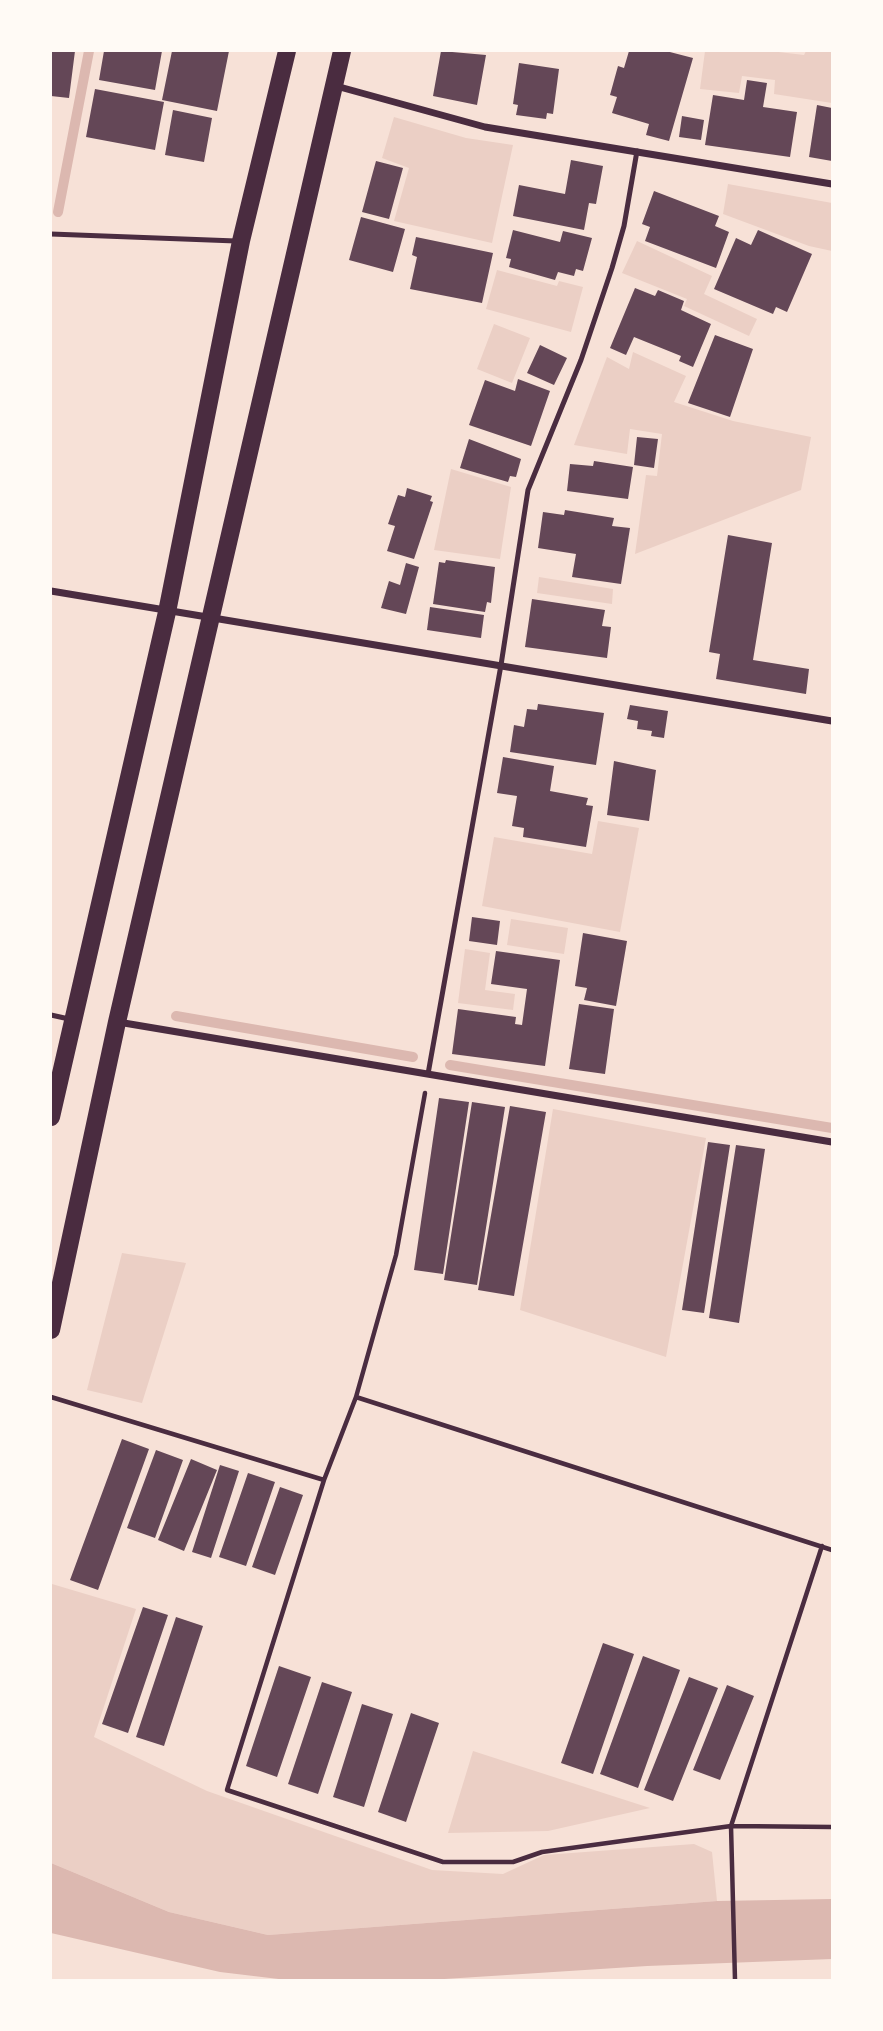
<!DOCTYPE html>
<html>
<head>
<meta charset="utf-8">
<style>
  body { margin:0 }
  #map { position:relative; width:883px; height:2031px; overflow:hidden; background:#f7e1d7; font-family:"IBM Plex Sans",sans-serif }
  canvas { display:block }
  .frame { position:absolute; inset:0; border:52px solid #fffaf5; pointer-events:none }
</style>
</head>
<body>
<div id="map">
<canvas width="883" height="2031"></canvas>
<div class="frame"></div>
</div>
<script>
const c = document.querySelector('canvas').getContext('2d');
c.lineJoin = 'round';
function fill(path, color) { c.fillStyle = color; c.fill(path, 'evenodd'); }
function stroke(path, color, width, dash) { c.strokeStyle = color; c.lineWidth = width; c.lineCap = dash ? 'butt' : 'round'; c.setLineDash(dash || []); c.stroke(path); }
fill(new Path2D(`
  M705,51H770L804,55L806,51H832V103L774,94L775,80L742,76L739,93L700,89Z
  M394,117L466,138L513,145L492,243L394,221L409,168L382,158Z
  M728,184L832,203V251L809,246L723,214Z
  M637,241L712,276L704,294L757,319L749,336L684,306L687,299L622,273Z
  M497,270L557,286L559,281L583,287L571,332L486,309Z
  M494,324L530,338L512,383L477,369Z
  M633,352L686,376L674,402L733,421L811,437L801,490L635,554L646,475L657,476L662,434L630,429L627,454L574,445L607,357L629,369Z
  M451,469L511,487L500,559L434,550Z
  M539,577L613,589L612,604L537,593Z
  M598,821L639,828L620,932L482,906L494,837L592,854Z
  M511,919L568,928L564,954L507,945Z
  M465,949L490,953L485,990L515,994L513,1010L458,1003Z
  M553,1109L706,1138L666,1357L520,1310Z
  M122,1253L186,1263L142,1403L87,1390Z
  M52,1584L136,1609L94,1737L207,1791L432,1870L503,1874L544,1855L694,1844L712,1852L717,1901L268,1935L169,1912L51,1863Z
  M473,1751L650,1808L548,1831L448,1833Z`), '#ebcfc5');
fill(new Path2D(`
  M51,1863L169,1912L268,1935L717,1901L832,1899V1959L647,1966L429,1980H287L220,1972L51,1933Z`), '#dcb8b0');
stroke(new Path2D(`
  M58,212L89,51
  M176,1016L413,1057
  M450,1065L832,1128`), '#dcb8b0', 10);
fill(new Path2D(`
  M51,51H75L69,98L51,96Z
  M104,51H162L155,90L99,80Z
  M172,51H229L217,111L162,100Z
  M441,51L486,55L477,105L433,96Z
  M629,51H666L693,58L669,141L646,135L649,124L612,113L617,97L610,95L618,66L624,68Z
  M519,63L559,69L553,114L547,113L546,119L516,115L518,105L513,104Z
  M747,80L767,83L763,107L797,112L790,157L705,145L713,95L744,100Z
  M95,89L164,102L155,150L86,137Z
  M817,105L832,108V161L809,157Z
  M173,110L212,118L204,162L165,155Z
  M682,116L704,120L701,140L679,137Z
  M571,160L603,166L596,204L589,203L584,230L513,216L519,185L565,194Z
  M376,161L403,168L389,219L362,212Z
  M654,191L719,216L715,226L729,232L716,268L645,241L650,227L642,224Z
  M361,217L405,229L393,272L349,260Z
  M513,230L560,242L563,231L592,238L583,271L576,269L574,276L558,272L555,280L509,267L511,259L506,258Z
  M758,230L812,254L787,312L776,307L773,314L714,289L736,238L751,245Z
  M416,237L493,253L482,303L410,289L417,257L412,255Z
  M635,288L655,296L658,290L684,301L681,310L711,324L693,367L679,361L681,356L634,337L626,355L610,348Z
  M715,335L753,349L730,417L688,403Z
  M540,345L567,358L554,385L527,373Z
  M518,379L550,391L531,446L469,425L485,380L515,391Z
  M637,437L658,439L654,468L634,465Z
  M469,439L521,459L516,477L510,476L508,482L460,468Z
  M594,461L633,467L628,499L567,491L570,464L593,466Z
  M407,488L432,496L430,501L433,502L414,559L387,551L395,526L388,524L398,495L405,497Z
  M565,510L614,518L612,526L630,528L621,584L572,577L576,554L538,548L543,512L564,515Z
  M728,535L772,543L753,660L809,669L806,694L716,679L720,654L709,652Z
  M446,560L495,567L491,603L487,602L485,612L433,604L439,562L445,563Z
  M406,563L419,567L406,614L381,608L389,581L400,585Z
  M532,599L605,610L602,626L611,627L607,658L525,647Z
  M430,607L484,615L481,638L427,630Z
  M538,704L604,713L596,765L510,752L514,725L524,727L527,709L537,710Z
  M630,705L668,711L664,738L651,736L652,731L637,729L638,721L627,719Z
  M503,757L554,766L550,791L588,798L586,805L593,806L586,847L523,837L524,828L512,826L517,796L497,793Z
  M614,761L656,770L649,821L607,815Z
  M472,917L500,921L497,945L469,941Z
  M583,933L627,941L616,1006L584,1000L587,988L575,986Z
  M496,951L560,960L545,1066L452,1054L458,1009L516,1017L515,1024L522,1025L527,989L491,984Z
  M579,1004L614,1009L605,1074L569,1069Z
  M439,1098L469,1102L443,1274L414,1270Z
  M472,1102L505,1107L477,1285L444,1280Z
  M510,1106L546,1112L514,1296L478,1290Z
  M708,1142L730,1145L704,1313L682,1310Z
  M736,1145L765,1149L739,1323L709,1318Z
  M122,1439L149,1449L98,1590L70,1580Z
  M156,1450L183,1460L155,1538L127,1528Z
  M191,1459L217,1470L184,1551L158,1540Z
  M220,1465L239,1471L211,1558L192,1552Z
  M248,1473L275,1482L246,1566L219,1557Z
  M280,1487L303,1495L275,1575L252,1567Z
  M143,1607L168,1615L128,1733L102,1724Z
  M176,1617L203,1626L164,1746L136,1737Z
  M603,1643L634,1654L593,1774L561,1763Z
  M643,1656L680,1670L638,1788L600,1774Z
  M279,1666L311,1677L277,1777L246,1766Z
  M689,1677L718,1688L673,1801L644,1790Z
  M322,1682L352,1692L318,1794L288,1784Z
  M727,1685L754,1696L720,1780L693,1770Z
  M362,1704L393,1714L364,1807L333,1797Z
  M411,1713L439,1723L406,1822L378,1812Z`), '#644757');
stroke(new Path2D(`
  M425,1093L396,1255L356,1397L324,1480L227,1790L443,1862H513L542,1852L731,1826L832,1827
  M51,1397L324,1480
  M356,1397L832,1550
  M735,1980L731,1826L822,1546`), '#4a2c40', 4.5);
stroke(new Path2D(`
  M51,234L236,241
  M51,1015L69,1019
  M428,1074L501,665L528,490L581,360L612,268L624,226L637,151`), '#4a2c40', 5);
stroke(new Path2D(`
  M336,86L485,127L832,184
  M51,591L832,721
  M118,1022L832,1142`), '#4a2c40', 7);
stroke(new Path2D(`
  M51,1117L167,612L241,241L287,51
  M51,1330L117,1022L342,51`), '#4a2c40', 18);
</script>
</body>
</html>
